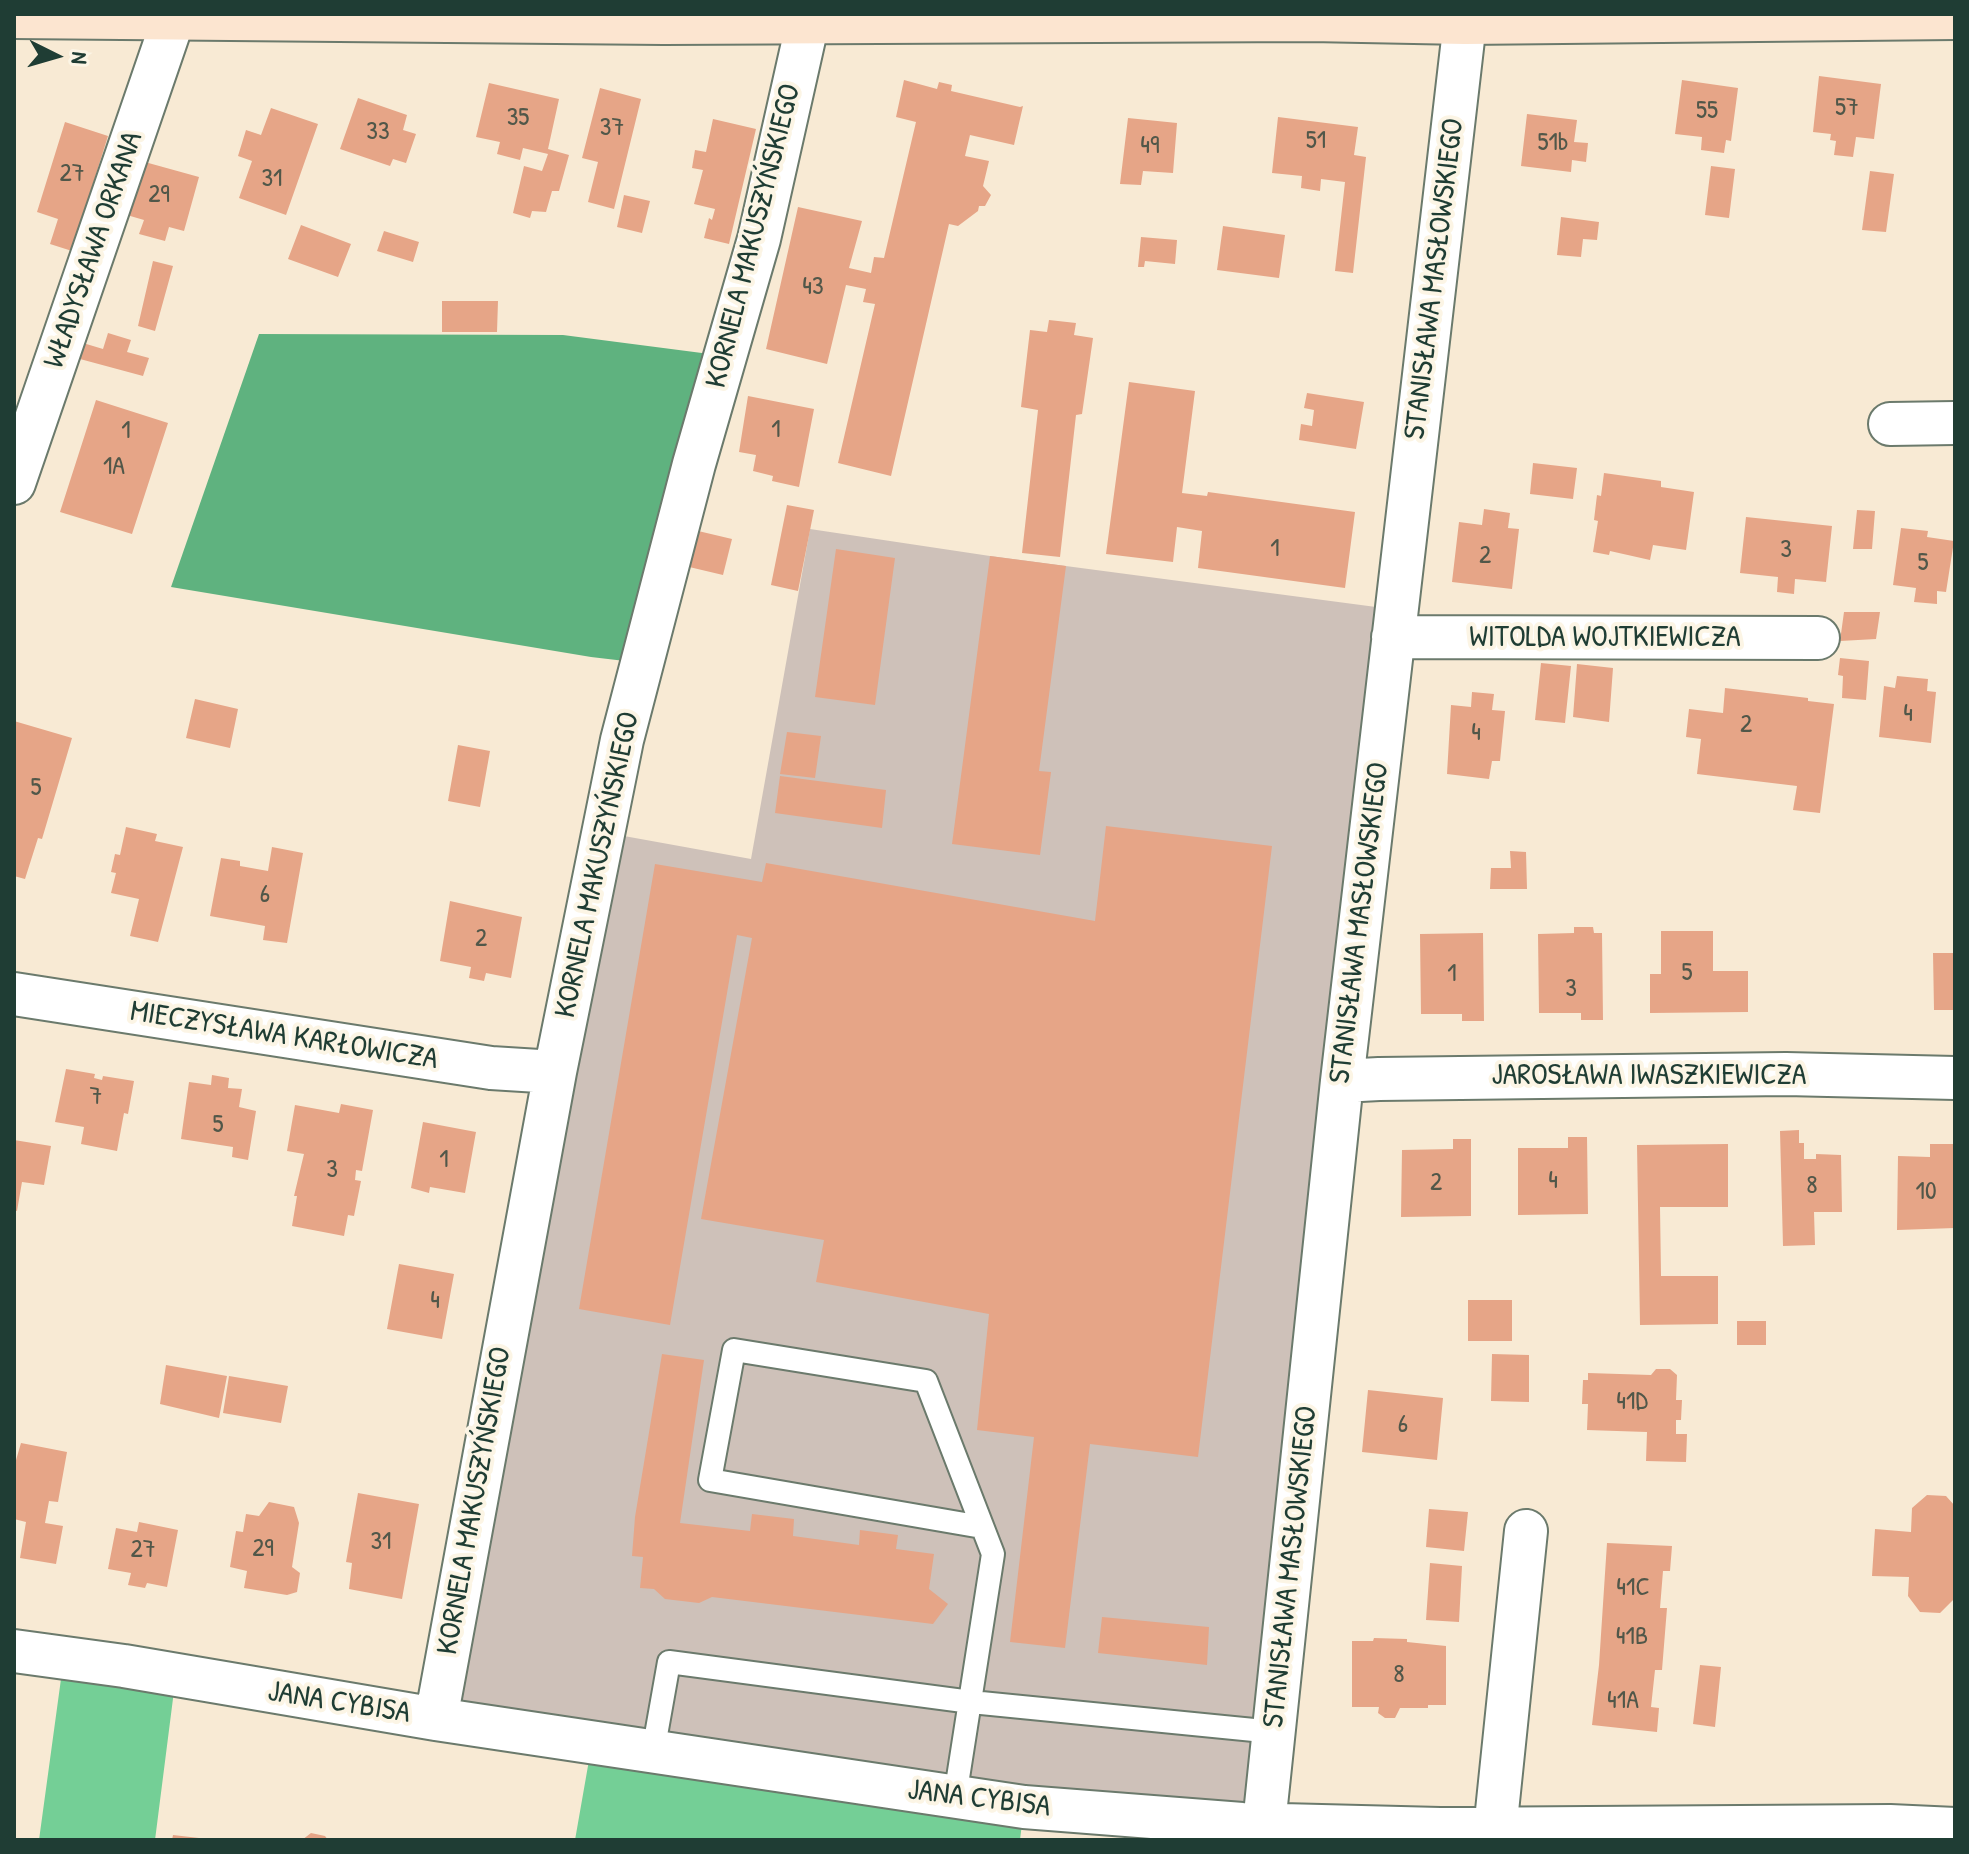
<!DOCTYPE html>
<html>
<head>
<meta charset="utf-8">
<style>
  body { margin:0 }
  #map { position:relative; width:1969px; height:1854px; overflow:hidden; background:#f8ead4; font-family:"Patrick Hand",sans-serif }
  canvas { display:block }
  .frame { position:absolute; inset:0; border:16px solid #1f3d34; pointer-events:none }
  .north { position:absolute; left:16px; top:16px; width:80px; height:80px; -webkit-text-stroke:6px #fcf5e5; paint-order:stroke; rotate:95deg; font-size:22px; font-weight:700; line-height:32px; text-align:center; color:#1f3d34 }
  .north::after { content:''; display:block; margin:auto; width:28px; height:36px; background:#1f3d34; clip-path:polygon(50% 0,100% 100%,50% 72%,0 100%) }
</style>
</head>
<body>
<div id="map">
<canvas width="1969" height="1854"></canvas>
<div class="frame"></div>
<div class="north">N</div>
</div>
<script>
const c = document.querySelector('canvas').getContext('2d');
c.lineJoin = 'round';
function fill(path, color) { c.fillStyle = color; c.fill(path, 'evenodd'); }
function stroke(path, color, width, dash) { c.strokeStyle = color; c.lineWidth = width; c.lineCap = dash ? 'butt' : 'round'; c.setLineDash(dash || []); c.stroke(path); }
function drawText(font, color, halo, rows, align = 'center') {
  c.font = font + ' "Patrick Hand",sans-serif'; c.lineWidth = 8; c.setLineDash([]); c.textBaseline = 'middle'; c.strokeStyle = halo; c.fillStyle = color; for (const [text, x, y, turn = 0] of rows) {
    c.save(); c.translate(x, y); c.rotate((+turn || 0) * Math.PI / 180); c.textAlign = isNaN(turn) ? turn : align; if (halo) c.strokeText(text, 0, 0); c.fillText(text, 0, 0); c.restore();
  }
}
fill(new Path2D(`
  M810,529L990,556L1376,607L1264,1824L436,1719L624,836L751,859Z`), '#cec1b9');
fill(new Path2D(`
  M64,1657L176,1675L155,1840H39Z
  M592,1743L1024,1807L1020,1840H575Z`), '#74cf96');
fill(new Path2D(`
  M259,334L563,335L725,356L642,663L591,657L171,587Z`), '#5fb27f');
fill(new Path2D(`
  M1819,76L1881,84L1874,139L1856,137L1853,157L1834,155L1836,141L1830,140L1831,134L1813,132Z
  M904,80L937,89L939,82L952,85L951,91L1020,107L1023,106L1014,145L970,135L965,156L989,161L983,186L991,195L985,206H979L978,211L958,226L949,224L891,476L838,463L875,304L863,302L866,289L846,285L827,364L766,349L798,207L862,221L849,268L871,273L874,257L884,258L916,122L896,117Z
  M1682,80L1738,88L1731,141L1726,140L1724,153L1701,150L1702,137L1675,134Z
  M489,83L559,99L548,149L569,155L559,191H552L546,212L532,211L530,218L513,213L524,166L542,171L548,154L523,148L520,160L497,154L500,142L476,137Z
  M600,88L641,99L614,209L588,202L598,162L582,158Z
  M358,98L407,115L403,130L416,134L406,163L393,159L390,166L340,149Z
  M271,108L318,124L286,215L239,198L252,161L238,156L246,130L261,135Z
  M1527,114L1577,120L1574,142L1588,143L1586,162L1572,160L1571,172L1521,166Z
  M1278,117L1358,127L1354,155L1366,157L1353,273L1335,271L1345,182L1321,179L1320,191L1301,188L1302,176L1272,173Z
  M1128,118L1177,123L1173,173L1143,171L1141,185L1120,184Z
  M713,119L756,129L729,244L704,238L709,218L712,220L715,209L694,204L703,170L692,168L695,150L706,152Z
  M65,122L108,136L72,251L50,244L58,219L37,212Z
  M134,159L199,177L184,231L169,227L165,241L139,234L144,220L120,213Z
  M1711,166L1735,169L1729,218L1705,215Z
  M1870,171L1894,174L1886,232L1862,230Z
  M624,195L650,201L642,233L617,227Z
  M1561,217L1599,222L1597,240L1583,239L1581,257L1557,255Z
  M301,225L351,244L338,277L288,259Z
  M1223,226L1285,235L1279,278L1217,270Z
  M384,231L419,242L413,262L377,251Z
  M1141,237L1177,240L1175,264L1145,261L1144,267H1138Z
  M153,261L173,266L155,331L138,326Z
  M442,301H498L497,332H442Z
  M1049,320L1076,323L1074,335L1093,338L1082,414L1076,415L1060,557L1022,553L1038,410L1021,407L1030,330L1047,332Z
  M108,333L131,340L127,352L149,358L143,376L80,359L83,343L103,349Z
  M1129,382L1195,391L1182,493L1207,496L1208,492L1355,512L1345,588L1198,568L1202,531L1177,527L1173,562L1106,554Z
  M1307,393L1364,402L1356,449L1299,440L1301,424L1312,426L1314,410L1304,408Z
  M748,396L814,409L799,487L772,481L773,476L753,471L756,455L739,452Z
  M96,400L168,423L132,534L60,512Z
  M1533,463L1577,468L1573,499L1530,494Z
  M1604,473L1661,481V487L1694,492L1686,550L1653,545L1650,560L1610,551L1609,555L1593,552L1598,521L1594,520L1597,495L1601,496Z
  M787,505L814,510L798,591L771,585Z
  M1484,509L1510,513L1508,528L1519,529L1512,589L1452,582L1459,522L1482,525Z
  M1857,510L1875,511L1872,549H1853Z
  M1746,517L1832,526L1826,582L1795,579L1794,594L1777,592L1778,577L1740,573Z
  M1901,528L1928,531L1927,537L1954,541L1946,592L1937,591V604L1914,602L1916,588L1893,585Z
  M694,530L732,539L723,575L685,566Z
  M836,549L895,558L875,705L815,697Z
  M990,556L1066,566L1039,771L1051,772L1040,855L952,844Z
  M1844,612H1880L1876,639L1840,641Z
  M1840,658L1869,661L1866,700L1842,698L1843,676L1838,675Z
  M1541,663L1571,666L1565,723L1535,720Z
  M1577,664L1613,668L1609,722L1573,717Z
  M1897,676L1928,679L1927,691L1936,692L1931,743L1879,737L1884,686L1895,688Z
  M1725,688L1808,698V701L1834,704L1820,813L1793,810L1797,786L1697,774L1701,739L1686,737L1689,709L1723,713Z
  M1472,692L1494,694L1492,710L1505,711L1500,761H1492L1489,779L1447,774L1451,705L1471,707Z
  M195,699L238,709L230,748L186,738Z
  M14,721L72,738L42,839L38,838L25,879L14,876Z
  M787,732L821,736L815,778L780,774Z
  M458,745L490,751L480,807L448,801Z
  M780,776L886,790L882,828L775,813Z
  M1106,826L1272,846L1198,1457L1090,1444L1065,1648L1010,1642L1034,1437L977,1430L989,1314L816,1282L824,1240L701,1219L752,938L737,935L670,1325L579,1309L655,864L762,882L766,863L1095,921Z
  M126,827L157,834L155,841L183,847L158,942L130,936L139,899L111,893L116,873L111,872L115,854L120,855Z
  M272,847L303,853L287,943L263,940L265,926L210,916L221,858L240,861V866L268,871Z
  M1510,851L1526,852L1527,889H1490L1491,868H1511Z
  M450,901L522,917L511,978L486,973L484,981L469,978L471,967L440,961Z
  M1574,927H1593L1594,933H1602L1603,1020H1581V1013H1539L1538,934L1574,933Z
  M1661,931H1713V971H1748V1012L1650,1013V974H1661Z
  M1483,933L1484,1021H1462V1014H1421L1420,934Z
  M1933,953H1955V1010H1934Z
  M66,1069L95,1074L94,1078L102,1080L103,1076L134,1081L128,1114L124,1113L117,1151L81,1144L84,1127L55,1122Z
  M212,1075L229,1078L228,1088L242,1089L239,1107L256,1111L248,1160L232,1157L233,1147L181,1139L189,1082L211,1085Z
  M341,1104L373,1110L362,1171L356,1170L355,1180L361,1181L354,1216L348,1215L344,1236L292,1226L297,1196H294L304,1154L287,1151L295,1105L339,1113Z
  M423,1122L476,1132L465,1193L430,1187L429,1193L411,1188Z
  M1799,1130V1143H1804V1159H1816V1154L1841,1155L1842,1212H1814L1815,1245L1783,1246L1780,1131Z
  M1568,1137H1587L1588,1214L1518,1215V1148H1568Z
  M1453,1139H1471V1216L1401,1217L1402,1150L1453,1149Z
  M14,1140L51,1146L44,1185L22,1182L17,1211L14,1210Z
  M1728,1144V1207H1660L1661,1276H1718V1324L1640,1325L1637,1145Z
  M1930,1144H1955V1228L1897,1230L1898,1156L1930,1157Z
  M399,1264L454,1274L442,1339L387,1329Z
  M1468,1300H1512V1341H1468Z
  M1737,1321H1766V1345H1737Z
  M662,1354L704,1360L680,1523L750,1531L752,1514L794,1519L793,1536L859,1545L860,1530L898,1535L896,1549L934,1554L929,1589L948,1604L933,1624L712,1597L699,1603L665,1599L654,1589L640,1588L643,1557L632,1556L635,1517Z
  M1492,1354L1529,1355V1402L1491,1401Z
  M166,1365L227,1376L219,1418L160,1404Z
  M1656,1369H1670L1677,1375L1676,1400H1682L1681,1420H1676V1434H1687L1686,1462L1646,1461L1647,1432L1587,1430L1588,1404H1582L1583,1380H1588V1373L1651,1375Z
  M229,1376L288,1386L281,1423L223,1413Z
  M1368,1390L1443,1398L1437,1460L1362,1452Z
  M21,1443L67,1452L58,1502L49,1501L45,1523L63,1526L56,1564L20,1558L26,1522L14,1519V1467Z
  M358,1493L419,1504L402,1599L349,1589L352,1563L346,1562Z
  M1927,1495L1946,1496L1955,1506L1954,1599L1940,1613L1920,1612L1908,1596L1909,1577L1872,1576L1875,1529L1911,1532L1912,1508Z
  M269,1502L294,1507L299,1523L292,1567L300,1573L297,1592L287,1595L244,1588L247,1571L230,1567L236,1531L243,1532L246,1514L259,1516Z
  M1429,1509L1468,1512L1464,1551L1426,1547Z
  M139,1522L178,1530L167,1587L147,1583L145,1588L128,1585L131,1573L108,1569L116,1528L137,1532Z
  M1607,1543L1672,1546L1670,1571H1663L1660,1608H1667L1662,1670H1655L1651,1707L1659,1708L1657,1732L1592,1725L1599,1665Z
  M1430,1563L1462,1566L1459,1622L1426,1620Z
  M1102,1617L1209,1627L1207,1665L1098,1653Z
  M1374,1638L1407,1639V1642L1446,1646V1705H1428V1708H1400L1395,1718H1385L1378,1713L1379,1707H1352V1641H1373Z
  M1700,1665L1721,1667L1715,1727L1693,1724Z
  M311,1833L325,1836L328,1840H302Z
  M173,1835L199,1838V1840H172Z`), '#e6a587');
const lane = new Path2D(`
  M653,1752L669,1662L971,1702L1274,1732
  M955,1797L993,1554L926,1381L734,1350L710,1480L982,1527`);
const street = new Path2D(`
  M1890,424L1955,423
  M14,483L174,17
  M1393,637L1818,638
  M14,994L491,1068L555,1072
  M1342,1081L1379,1079L1786,1074L1955,1078
  M14,1651L124,1666L436,1719L1024,1807L1242,1824L1440,1829L1890,1826L1955,1829
  M436,1719L555,1072L622,740L694,464L759,239L808,21
  M1264,1824L1342,1081L1465,22
  M1494,1840L1526,1531`);
const secondary = new Path2D(`
  M14,16L664,22L1311,19L1465,22L1955,17`);
stroke(lane, '#6b7a6c', 26);
stroke(street, '#6b7a6c', 46);
stroke(secondary, '#6b7a6c', 48);
stroke(lane, '#fff', 22);
stroke(street, '#fff', 42);
stroke(secondary, '#fce5d0', 44);
drawText('26px', '#515749', null, [
  ["57",1847,108],
  ["55",1707,111],
  ["35",518,118],
  ["37",612,128],
  ["33",378,132],
  ["51",1316,141],
  ["51b",1553,143],
  ["49",1150,146],
  ["27",72,174],
  ["31",272,179],
  ["29",159,195],
  ["43",813,287],
  ["1",776,430],
  ["1",126,431],
  ["1A",114,467],
  ["1",1275,549],
  ["3",1786,550],
  ["2",1485,556],
  ["5",1923,563],
  ["4",1908,714],
  ["2",1746,725],
  ["4",1476,733],
  ["5",36,788],
  ["6",265,895],
  ["2",481,939],
  ["5",1687,973],
  ["1",1452,974],
  ["3",1571,989],
  ["7",96,1097],
  ["5",218,1125],
  ["1",444,1160],
  ["3",332,1170],
  ["4",1553,1181],
  ["2",1436,1183],
  ["8",1812,1186],
  ["10",1926,1192],
  ["4",435,1301],
  ["41D",1632,1402],
  ["6",1403,1425],
  ["31",381,1542],
  ["29",263,1549],
  ["27",143,1550],
  ["41C",1633,1588],
  ["41B",1632,1637],
  ["8",1399,1675],
  ["41A",1623,1701]
]);
drawText('30px', '#1f3d34', '#fcf5e5', [
  ["KORNELA MAKUSZYŃSKIEGO",754,236,-76],
  ["WŁADYSŁAWA ORKANA",94,250,-71],
  ["STANISŁAWA MASŁOWSKIEGO",1435,279,-83],
  ["WITOLDA WOJTKIEWICZA",1605,638],
  ["KORNELA MAKUSZYŃSKIEGO",598,865,-78],
  ["STANISŁAWA MASŁOWSKIEGO",1360,923,-83],
  ["MIECZYSŁAWA KARŁOWICZA",284,1036,9],
  ["JAROSŁAWA IWASZKIEWICZA",1649,1076],
  ["KORNELA MAKUSZYŃSKIEGO",475,1501,-80],
  ["STANISŁAWA MASŁOWSKIEGO",1291,1567,-84],
  ["JANA CYBISA",339,1703,9],
  ["JANA CYBISA",979,1799,7]
]);
</script>
</body>
</html>
